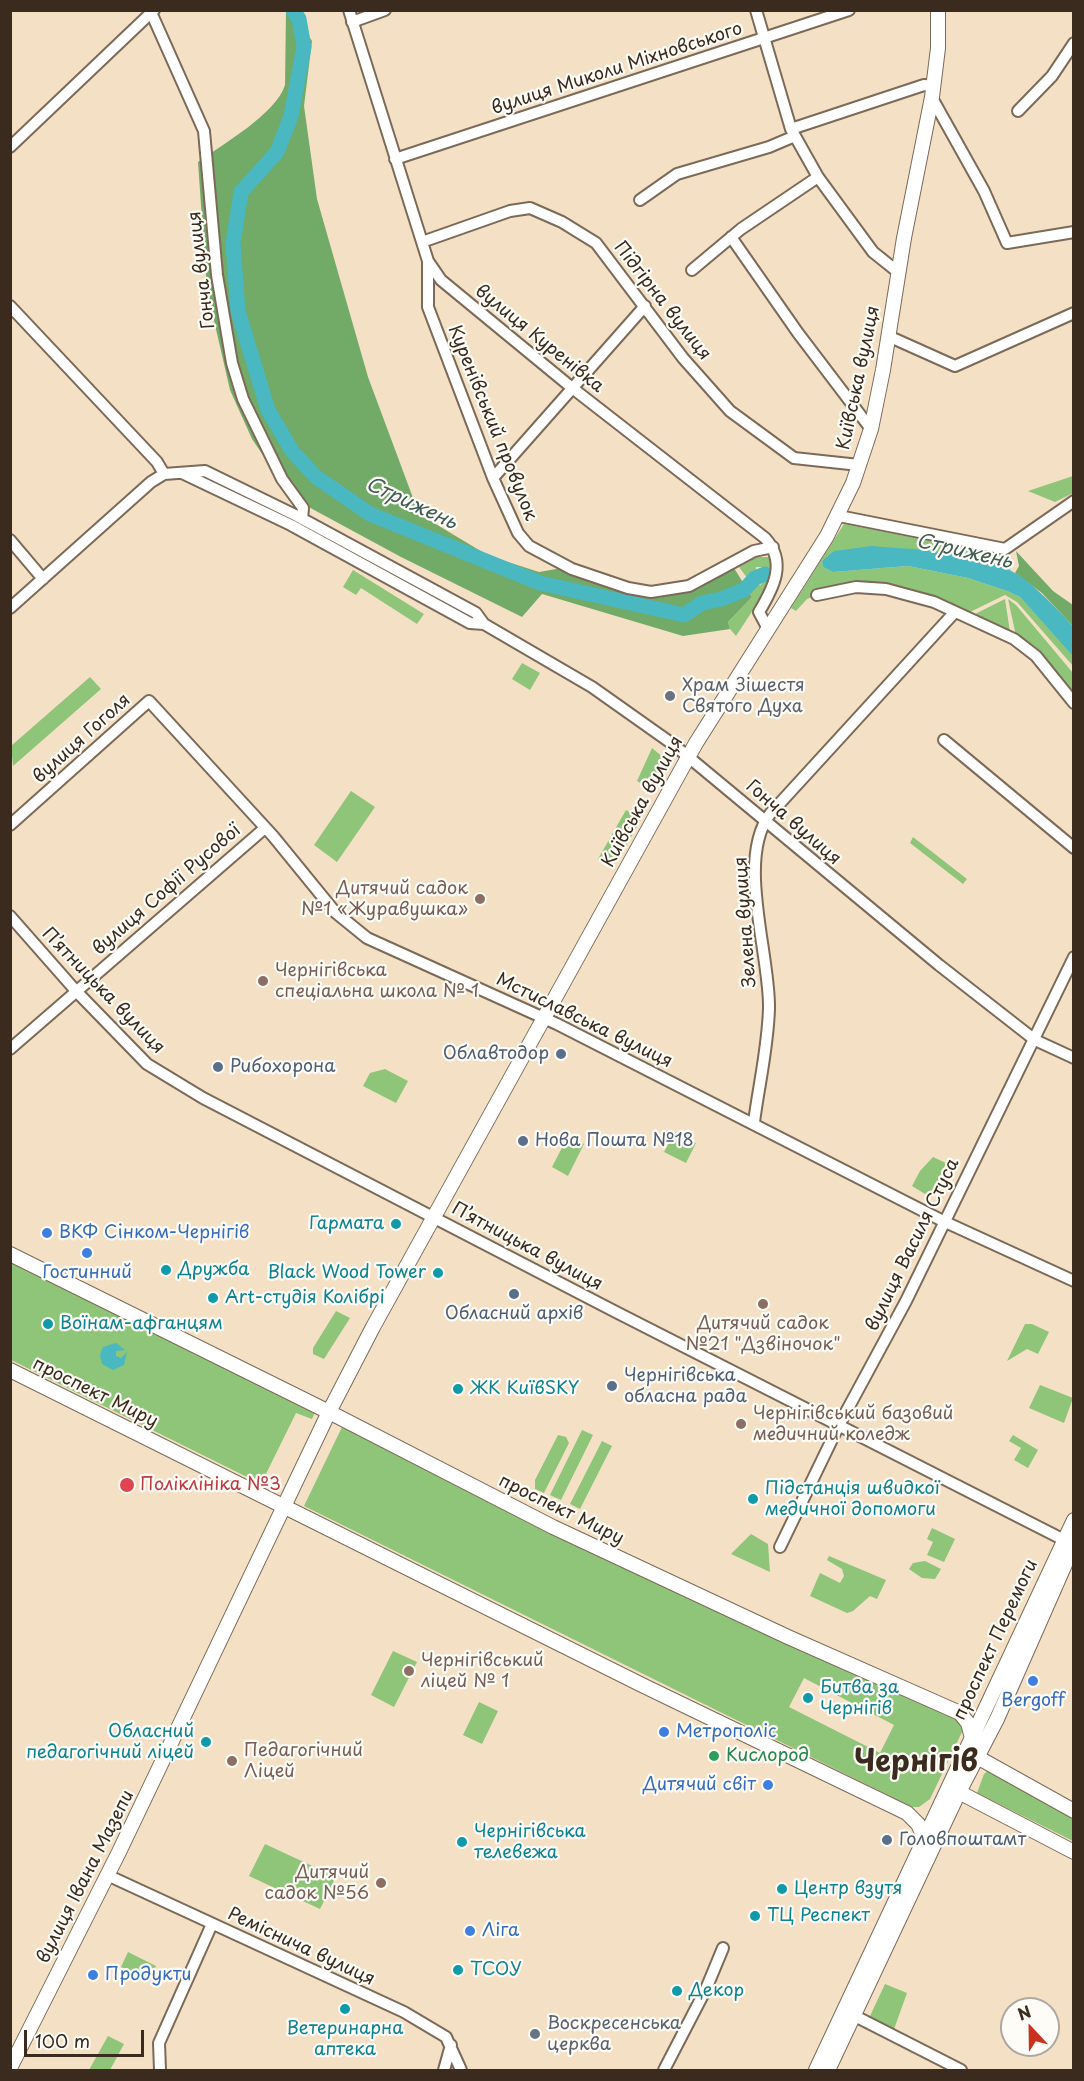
<!DOCTYPE html>
<html>
<head>
<meta charset="utf-8">
<style>
  body { margin:0 }
  #map { position:relative; width:1084px; height:2081px; overflow:hidden; background:#f4e0c5; font-family:"Playpen Sans",sans-serif }
  canvas { display:block }
  .frame { position:absolute; inset:0; border:12px solid #3b2a1e; pointer-events:none }
  .north { position:absolute; left:1000px; top:1997px; width:60px; height:60px; box-sizing:border-box; background:#fdfcf7; border:2px solid #afa8a0; border-radius:50%; rotate:338deg; font-size:16px; font-weight:700; line-height:24px; text-align:center; color:#3b2a1e }
  .north::after { content:''; display:block; margin:auto; width:21px; height:27px; background:#c8321e; clip-path:polygon(50% 0,100% 100%,50% 72%,0 100%) }
  .scale { position:absolute; left:24px; top:2030px; width:120px; height:27px; box-sizing:border-box; border:3px solid #3b2a1e; border-top:0; padding-left:8px; font-size:18px; line-height:21px; white-space:nowrap; color:#3b2a1e; -webkit-text-stroke:4px #fdfcf7; paint-order:stroke }
</style>
</head>
<body>
<div id="map">
<canvas width="1084" height="2081"></canvas>
<div class="frame"></div>
<div class="north">N</div>
<div class="scale">100 m</div>
</div>
<script>
const c = document.querySelector('canvas').getContext('2d');
c.lineJoin = 'round';
function fill(path, color) { c.fillStyle = color; c.fill(path, 'evenodd'); }
function stroke(path, color, width, dash) { c.strokeStyle = color; c.lineWidth = width; c.lineCap = dash ? 'butt' : 'round'; c.setLineDash(dash || []); c.stroke(path); }
function drawText(font, color, halo, rows, align = 'center') {
  c.font = font + ' "Playpen Sans",sans-serif'; c.lineWidth = 4.5; c.setLineDash([]); c.textBaseline = 'middle'; c.strokeStyle = halo; c.fillStyle = color; for (const [text, x, y, turn = 0] of rows) {
    c.save(); c.translate(x, y); c.rotate((+turn || 0) * Math.PI / 180); c.textAlign = isNaN(turn) ? turn : align; if (halo) c.strokeText(text, 0, 0); c.fillText(text, 0, 0); c.restore();
  }
}
fill(new Path2D(`
  M1073,476V493L1055,502L1028,491Z
  M844,524L1007,556L1013,561L1010,570C962,546 883,557 829,558L822,561L823,567L833,572L908,566L968,578L1007,591L1020,597L1073,655V666L1017,602L1005,595L970,612L941,598L885,584L817,595L807,599L796,611L791,608Z
  M757,557H768L776,566L774,578L736,636L730,629L728,622L752,597L747,587L755,581L760,585L765,581L762,567H756L755,576L748,579L739,567Z
  M353,570L424,614L417,624L361,588L356,595L343,587Z
  M1005,599L1010,632L975,614Z
  M1008,599L1016,605L1073,673V698L1016,636Z
  M522,663L540,673L530,690L512,679Z
  M90,677L101,689L13,766L11,746Z
  M652,748L664,758L667,766L655,792L637,781Z
  M351,791L375,807L337,862L314,845Z
  M626,810L641,819L618,860L609,865L598,859Z
  M913,837L967,879L963,884L910,843Z
  M385,1069L408,1081L396,1103L363,1086L370,1073Z
  M675,1132L696,1143L686,1163L664,1152Z
  M568,1136L584,1144L568,1176L552,1167Z
  M933,1157L946,1163L935,1189L925,1194L912,1186L920,1171Z
  M10,1258L315,1412L312,1419L296,1413L261,1484L11,1360Z
  M336,1311L350,1318L324,1359L313,1354V1348Z
  M1025,1324H1032L1049,1332L1038,1354L1027,1349L1007,1361Z
  M1040,1385L1073,1398L1064,1423L1029,1408Z
  M342,1427L551,1531L955,1717L962,1725V1732L930,1799L919,1807H912L304,1506ZM804,1678L894,1725L880,1753L789,1707Z
  M582,1430L593,1435L561,1500L550,1495Z
  M558,1435L566,1437L569,1443L544,1493L535,1489V1480Z
  M1013,1435L1038,1450L1028,1468L1014,1460L1021,1448L1009,1441Z
  M602,1441L612,1446L580,1509L570,1504Z
  M932,1528L955,1539L944,1562L927,1555L933,1542L927,1539Z
  M751,1534L768,1544L770,1572L731,1554Z
  M829,1556L886,1580L877,1599L870,1596L853,1611L847,1613L810,1596L820,1573L840,1583L844,1576L842,1569L827,1560Z
  M925,1561L941,1569L935,1579L922,1578L909,1569L913,1563Z
  M393,1651L417,1662L394,1707L371,1695Z
  M479,1702L498,1711L482,1744L463,1735Z
  M989,1770L1073,1814V1841L977,1793L984,1774Z
  M265,1844L336,1877L320,1909L249,1876Z
  M128,1952L156,1966L149,1980L121,1967Z
  M885,1984L907,1993L893,2032L870,2016Z
  M108,2036L124,2044L110,2070H89Z`), '#8ec578');
fill(new Path2D(`
  M286,11H292L312,41L304,106L317,199L368,377L419,514L489,556L539,572L562,568L659,598L734,568L752,597L728,622L730,629L683,636L542,594L522,617L401,557L292,498L252,439L230,390L207,290L198,162C223,144 276,114 285,85Z
  M1016,551L1053,591L1073,605V626L1042,593L1015,573L1019,566Z`), '#72aa68');
fill(new Path2D(`
  M872,546C912,550 973,549 1008,569C1034,583 1053,605 1073,626V656L1020,597L1007,591L968,578L908,566L833,572L823,567L822,561L834,551Z
  M116,1343L125,1350L116,1351V1356L121,1358L127,1352L124,1365L113,1370L102,1364L100,1355L103,1347Z`), '#49b8c1');
stroke(new Path2D(`
  M293,10L299,19L304,47L291,116L277,152L241,192L233,243L238,311L268,410L292,451L316,477L370,514L540,583L684,615L702,603L721,599L744,590L755,578L765,574`), '#49b8c1', 15);
const minor = new Path2D(`
  M150,10L204,131L217,275L232,363L243,399L263,440L282,479L303,508L302,519
  M349,10L428,261L441,280L571,387L765,538C787,562 774,587 759,612L767,627
  M756,10L791,129L818,177L873,252L898,272
  M352,22L385,10
  M932,98L984,191L1007,243L1074,232
  M1018,111L1052,76L1074,43
  M791,129L924,85L933,86
  M10,147L154,10
  M395,159L849,10
  M640,200L677,174L769,147L795,136
  M731,237L798,333L871,429
  M422,242L510,211L530,208L562,222L596,243L683,358L730,411L794,458L859,465
  M428,261V307L493,478L518,533L529,546L572,569L628,588L651,592L689,586L754,551L773,547
  M692,270L741,229L818,177
  M10,306L157,462L164,474
  M888,336L955,366L1074,313
  M182,473L291,525L470,623L484,624
  M493,478L645,306
  M839,516L1005,549L1074,501
  M10,540L43,579
  M817,595L856,587L886,589L934,602L1014,639L1036,656L1074,703
  M10,608L151,482L164,474L205,471L297,516L476,613L484,624L592,687L674,745L939,965L1035,1040L1074,1058
  M944,740L1074,848
  M10,825L149,701L273,836L335,912L367,938L557,1024L943,1221L1074,1281
  M10,916L76,991L147,1064L203,1098L614,1311L1070,1543
  M10,1049L265,828
  M754,1122C759,1084 768,1047 769,1008C770,954 736,859 770,814L954,613
  M780,1547L839,1425L906,1301L1074,957
  M107,1875L404,2012L446,2037L461,2070
  M849,2013L961,2070
  M160,2070L159,2043L212,1924
  M444,2070L451,2045
  M664,2070L706,1989L723,1948`);
const major = new Path2D(`
  M10,1254L329,1412L553,1527L788,1637L960,1713L968,1723L977,1757L1074,1811
  M10,1370L642,1685L907,1813L918,1824L924,1837
  M953,1789L1074,1852
  M10,2068L119,1852L329,1412L373,1327L696,743L827,536L853,483L871,429L883,370L904,238L932,97L938,48V10
  M816,2070L1074,1520
  M828,2070L959,1792L997,1719L1074,1544`);
stroke(minor, '#7c6a58', 14);
stroke(major, '#7c6a58', 16);
stroke(minor, '#fff', 10);
stroke(major, '#fff', 14);
for (const [x, y, r, color] of [
  [670,696,6,"#6b7280"],
  [480,899,6,"#8d6e63"],
  [263,981,6,"#8d6e63"],
  [561,1054,6,"#5c6f8a"],
  [218,1067,6,"#5c6f8a"],
  [523,1141,6,"#5c6f8a"],
  [396,1224,6,"#0f9aa8"],
  [47,1233,6,"#3f7fe0"],
  [87,1253,6,"#3f7fe0"],
  [166,1270,6,"#0f9aa8"],
  [438,1273,6,"#0f9aa8"],
  [514,1294,6,"#5c6f8a"],
  [213,1298,6,"#0f9aa8"],
  [763,1304,6,"#8d6e63"],
  [48,1324,6,"#0f9aa8"],
  [612,1386,6,"#5c6f8a"],
  [458,1389,6,"#0f9aa8"],
  [741,1424,6,"#8d6e63"],
  [127,1485,8,"#e0444e"],
  [753,1499,6,"#0f9aa8"],
  [409,1671,6,"#8d6e63"],
  [1033,1681,6,"#3f7fe0"],
  [808,1698,6,"#0f9aa8"],
  [664,1732,6,"#3f7fe0"],
  [206,1742,6,"#0f9aa8"],
  [714,1756,6,"#2e9e5b"],
  [232,1761,6,"#8d6e63"],
  [768,1785,6,"#3f7fe0"],
  [887,1840,6,"#5c6f8a"],
  [462,1842,6,"#0f9aa8"],
  [381,1883,6,"#8d6e63"],
  [782,1889,6,"#0f9aa8"],
  [755,1916,6,"#0f9aa8"],
  [470,1931,6,"#3f7fe0"],
  [458,1970,6,"#0f9aa8"],
  [93,1975,6,"#3f7fe0"],
  [677,1991,6,"#0f9aa8"],
  [345,2009,6,"#0f9aa8"],
  [535,2034,6,"#6b7280"]
]) { const dot = new Path2D(); dot.arc(x, y, r, 0, 2 * Math.PI); c.fillStyle = color; c.fill(dot); stroke(dot, '#fdfcf7', 2); }
drawText('18px', '#3b2a1e', '#fdfcf7', [
  ["вулиця Миколи Міхновського",617,69,-18],
  ["Гонча вулиця",202,270,-97],
  ["Підгірна вулиця",662,301,52],
  ["вулиця Куренівка",539,339,39],
  ["Київська вулиця",859,378,-78],
  ["Куренівський провулок",492,423,68],
  ["вулиця Гоголя",82,739,-42],
  ["Київська вулиця",643,802,-61],
  ["Гонча вулиця",793,823,41],
  ["вулиця Софії Русової",167,890,-41],
  ["Зелена вулиця",746,922,-94],
  ["Пʼятницька вулиця",103,991,46],
  ["Мстиславська вулиця",584,1021,26],
  ["вулиця Василя Стуса",913,1245,-64],
  ["Пʼятницька вулиця",527,1247,28],
  ["проспект Миру",95,1393,26],
  ["проспект Миру",561,1510,26],
  ["проспект Перемоги",996,1640,-65],
  ["вулиця Івана Мазепи",86,1877,-63],
  ["Реміснича вулиця",301,1947,25]
]);
drawText('18px', '#5b616d', '#fdfcf7', [
  ["Храм Зішестя",682,686],
  ["Святого Духа",682,707],
  ["Воскресенська",547,2024],
  ["церква",547,2045]
], 'left');
drawText('18px', '#785e54', '#fdfcf7', [
  ["Дитячий садок",468,889,"right"],
  ["№1 «Журавушка»",468,910,"right"],
  ["Чернігівська",275,971],
  ["спеціальна школа № 1",275,992],
  ["Дитячий садок",763,1324,"center"],
  ["№21 \"Дзвіночок\"",763,1345,"center"],
  ["Чернігівський базовий",753,1414],
  ["медичний коледж",753,1435],
  ["Чернігівський",421,1661],
  ["ліцей № 1",421,1682],
  ["Педагогічний",244,1751],
  ["Ліцей",244,1772],
  ["Дитячий",369,1873,"right"],
  ["садок №56",369,1894,"right"]
], 'left');
drawText('18px', '#4e5e75', '#fdfcf7', [
  ["Облавтодор",549,1054,"right"],
  ["Рибохорона",230,1067],
  ["Нова Пошта №18",535,1141],
  ["Обласний архів",514,1314,"center"],
  ["Чернігівська",624,1376],
  ["обласна рада",624,1397],
  ["Головпоштамт",899,1840]
], 'left');
drawText('18px', '#0d838f', '#fdfcf7', [
  ["Гармата",384,1224,"right"],
  ["Дружба",178,1270],
  ["Black Wood Tower",426,1273,"right"],
  ["Art-студія Колібрі",225,1298],
  ["Воїнам-афганцям",60,1324],
  ["ЖК КиївSKY",470,1389],
  ["Підстанція швидкої",765,1489],
  ["медичної допомоги",765,1510],
  ["Битва за",820,1688],
  ["Чернігів",820,1709],
  ["Обласний",194,1732,"right"],
  ["педагогічний ліцей",194,1753,"right"],
  ["Чернігівська",474,1832],
  ["телевежа",474,1853],
  ["Центр взутя",794,1889],
  ["ТЦ Респект",767,1916],
  ["ТСОУ",470,1970],
  ["Декор",689,1991],
  ["Ветеринарна",345,2029,"center"],
  ["аптека",345,2050,"center"]
], 'left');
drawText('18px', '#366cbe', '#fdfcf7', [
  ["ВКФ Сінком-Чернігів",59,1233],
  ["Гостинний",87,1273,"center"],
  ["Bergoff",1033,1701,"center"],
  ["Метрополіс",676,1732],
  ["Дитячий світ",756,1785,"right"],
  ["Ліга",482,1931],
  ["Продукти",105,1975]
], 'left');
drawText('18px', '#be3a42', '#fdfcf7', [
  ["Поліклініка №3",140,1485]
], 'left');
drawText('18px', '#27864d', '#fdfcf7', [
  ["Кислород",726,1756]
], 'left');
drawText('italic 20px', '#405c57', '#fdfcf7', [
  ["Стрижень",411,504,25],
  ["Стрижень",964,552,13]
]);
drawText('bold 30px', '#3b2a1e', '#fdfcf7', [
  ["Чернігів",916,1763]
]);
</script>
</body>
</html>
